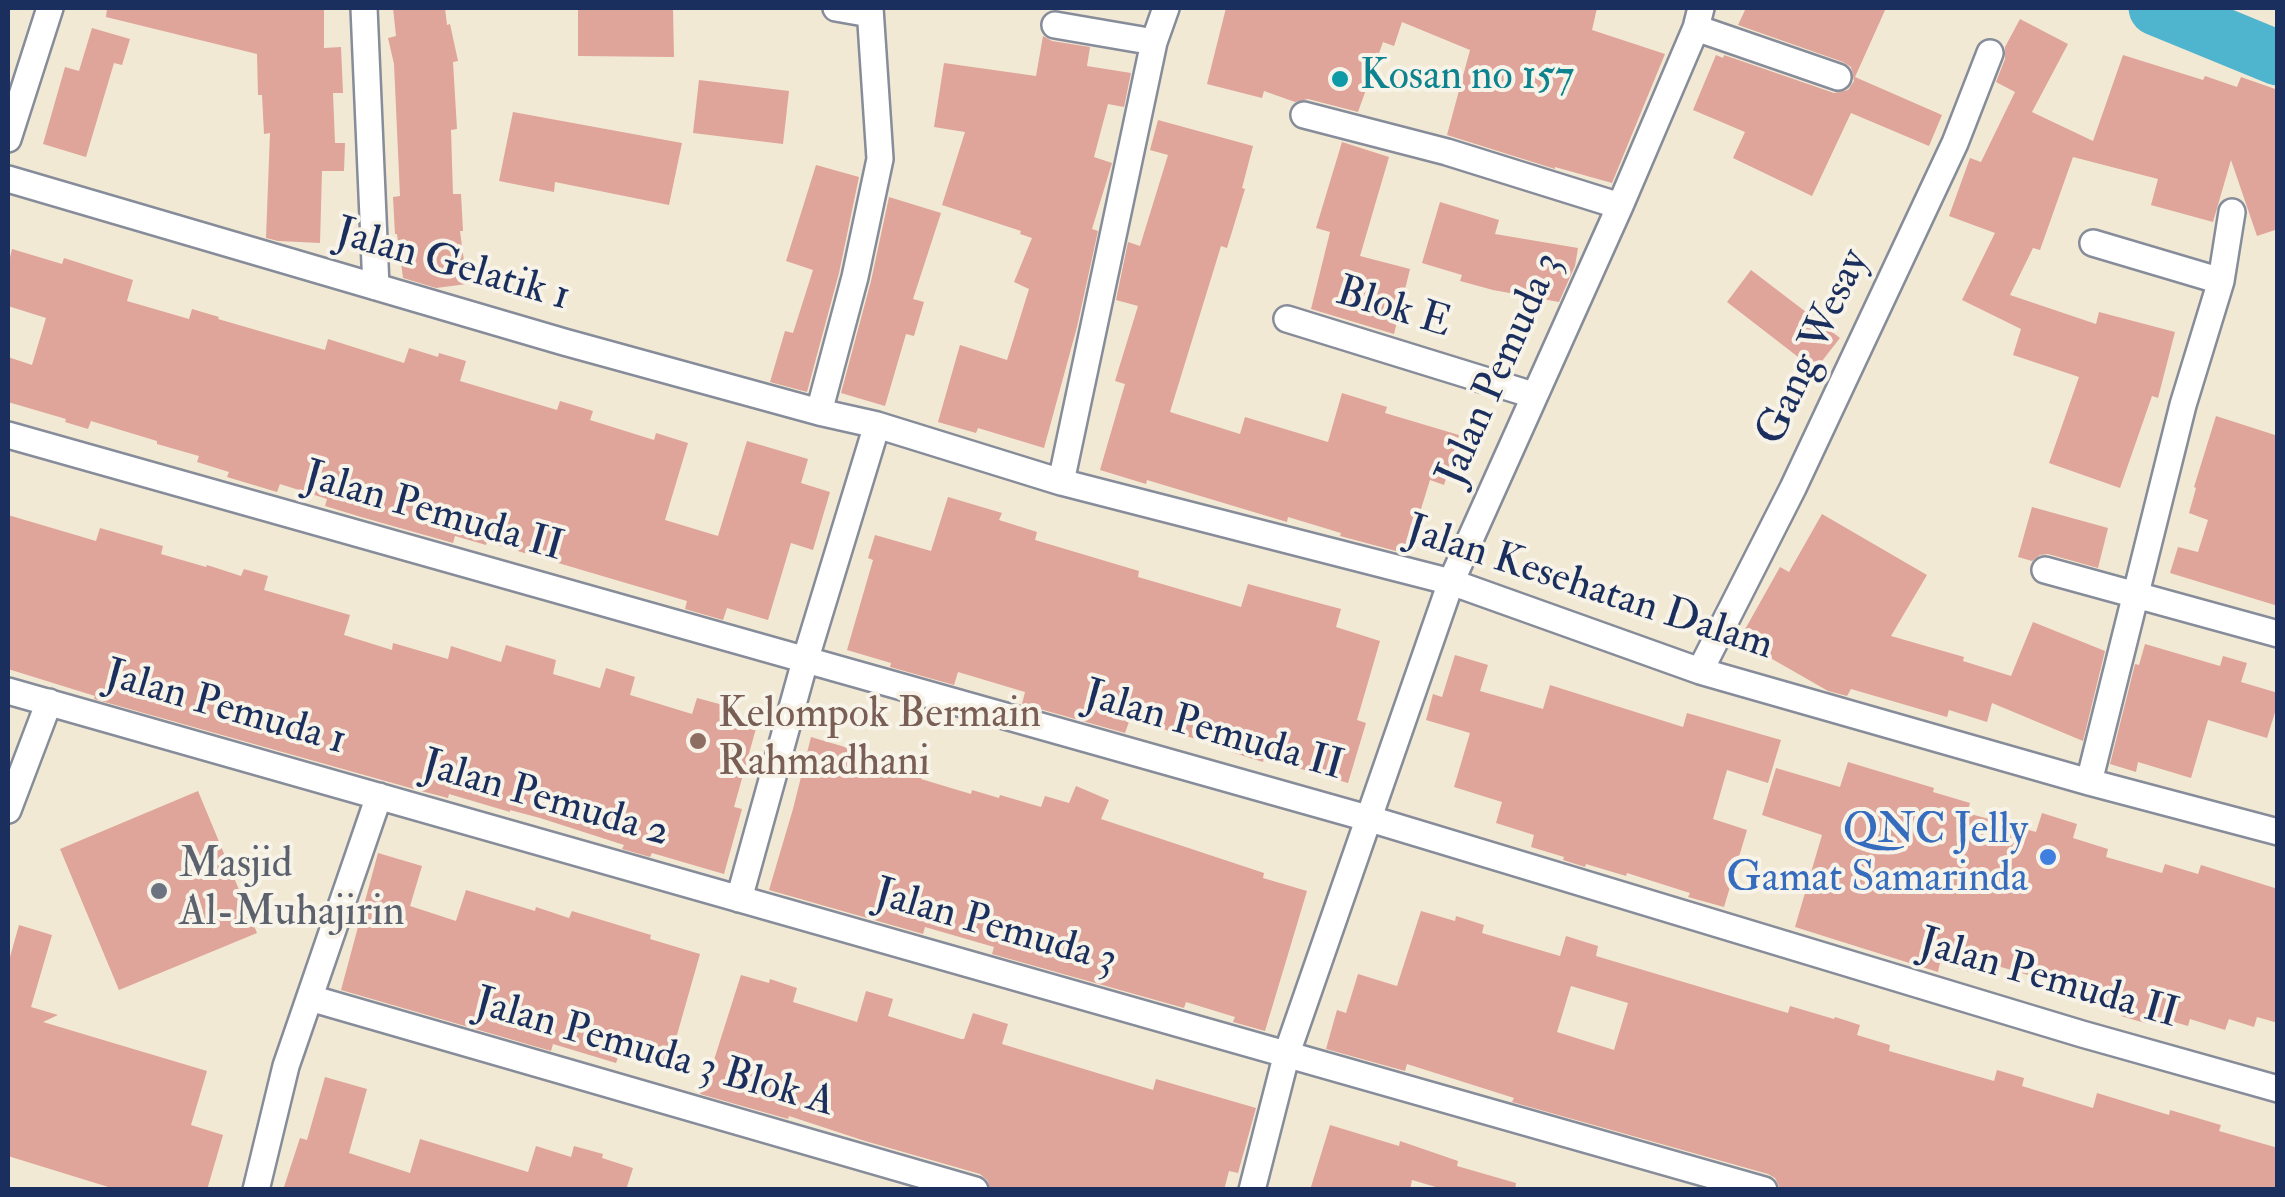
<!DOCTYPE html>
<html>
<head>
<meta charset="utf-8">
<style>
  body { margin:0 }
  #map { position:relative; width:2285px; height:1197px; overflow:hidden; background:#f2e9d4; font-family:"IM FELL Double Pica",serif }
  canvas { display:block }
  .frame { position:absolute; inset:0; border:10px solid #1b2f5e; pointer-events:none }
</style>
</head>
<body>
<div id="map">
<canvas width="2285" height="1197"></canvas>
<div class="frame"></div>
</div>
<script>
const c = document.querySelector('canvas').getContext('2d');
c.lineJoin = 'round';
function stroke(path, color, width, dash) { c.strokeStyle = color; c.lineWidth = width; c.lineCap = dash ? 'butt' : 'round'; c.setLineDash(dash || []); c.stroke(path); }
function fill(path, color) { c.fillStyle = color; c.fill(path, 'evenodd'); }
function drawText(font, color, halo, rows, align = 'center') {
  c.font = font + ' "IM FELL Double Pica",serif'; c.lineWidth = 8; c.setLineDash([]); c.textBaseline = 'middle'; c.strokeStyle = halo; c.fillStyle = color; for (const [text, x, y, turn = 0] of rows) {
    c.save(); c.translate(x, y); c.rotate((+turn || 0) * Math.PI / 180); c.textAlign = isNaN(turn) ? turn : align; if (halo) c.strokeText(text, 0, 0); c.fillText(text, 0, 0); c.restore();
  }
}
stroke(new Path2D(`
  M2156,8L2278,58`), '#4fb4ce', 55);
fill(new Path2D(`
  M107,8H324V48L341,47L343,93H333L335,143H345L344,171H322L320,243L278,241L266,238L270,133L264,134L262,95H258L257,54L106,17Z
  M393,8H445L447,25L450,24L458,61L453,62L457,129L451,130L453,194H461L463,231H460L467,284L436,288L403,278L397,234H395L393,197L400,196L394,64L388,38L396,36Z
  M578,8H673L674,57L578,56Z
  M1226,8H1597L1592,30L1665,54L1612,183L1555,167V169L1447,135L1470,50L1402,22L1394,46L1383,42L1358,112L1308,99L1295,102L1264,91L1262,98L1207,84Z
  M1746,8H1886L1855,77L1942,115L1929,146L1851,113L1812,196L1733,158L1745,132L1693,110L1716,55L1723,58L1724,55L1834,93L1848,90L1854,81L1851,67L1843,62L1738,25Z
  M2020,19L2068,44L2032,112L2093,141L2123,55L2203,80L2205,76L2237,87L2241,77L2278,90V229L2257,236L2231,160L2213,222L2151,205L2158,179L2073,157L2040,250L2033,248L2010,295L2096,324L2099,312L2175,332L2158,398L2152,396L2120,488L2049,463L2079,377L2013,355L2021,329L1962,300L1995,233L1949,216L1970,158L1981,162L2015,92L1996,82L2005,59V47Z
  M92,28L130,39L122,65L114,63L86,157L43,144L65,67L79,71Z
  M1043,36L1052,41L1090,47L1087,66L1131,73L1124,107L1108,104L1094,157L1112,163L1092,229L1098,231L1077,327L1044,448L978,428L976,433L938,422L960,345L1007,360L1029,289L1014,282L1032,238L1020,234L1021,231L942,205L965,132L934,127L944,63L1036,76Z
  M699,80L789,91L783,144L693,133Z
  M513,112L682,143L669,205L555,182L554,192L499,181Z
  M1158,120L1253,146L1242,188L1245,189L1227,248L1221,246L1170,412L1240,434L1245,417L1328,442L1342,393L1387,407L1385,413L1459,435L1444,485L1430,480L1407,554L1340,536L1341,533L1288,517L1287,522L1147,480L1146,484L1100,470L1125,384L1115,381L1138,306L1116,300L1128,242L1140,246L1168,155L1150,150Z
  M1342,142L1389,157L1360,256L1410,269L1394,334L1311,309L1330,232L1316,228Z
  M816,165L859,177L839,273L807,392L770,382L785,331L793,333L813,270L786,261Z
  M889,197L941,213L913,299L924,302L914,336L906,334L885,406L841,393L871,281Z
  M1440,202L1499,220L1495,234L1578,248L1575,266L1559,302L1493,290L1460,281L1462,275L1422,263Z
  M12,249L62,264L64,258L133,280L127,301L189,319L192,309L219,317L218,319L325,350L328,339L404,363L409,348L438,357L439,353L466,361L460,381L557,410L560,401L593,411L590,420L654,440L656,433L688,443L665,520L718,536L747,441L808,459L801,483L830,492L813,550L791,543L768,620L727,608L723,620L685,609L687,601L487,542L486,545L455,536L453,543L361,517L325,506L327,499L280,484L277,492L227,477L229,472L197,462L199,456L157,444V441L91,421L88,429L65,422L66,419L8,402V357L32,365L46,318L8,306V266Z
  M1751,270L1840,338L1815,370L1727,302Z
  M2216,416L2278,436V606L2170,573L2178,547L2198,552L2208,520L2189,513L2196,488L2194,487Z
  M948,497L1002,513L999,520L1037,532L1035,540L1139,571L1138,577L1241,607L1248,584L1341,609L1336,627L1380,641L1357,720L1366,723L1348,783L1264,758L1263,762L1231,752L1232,750L1130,719L1125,733L1022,704L1025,692L958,672L954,685L890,667L891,663L847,650L873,560L868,558L875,535L931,551Z
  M2032,507L2108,528L2098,568L2048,554L2040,555L2032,561L2018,557Z
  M1822,514L1927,575L1891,636L1964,657L1963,661L2011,676L2033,622L2105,651L2083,741L1992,703L1987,722L1949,710L1947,717L1851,689L1847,696L1828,691L1739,640L1780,567L1789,572Z
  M8,515L96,541L100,528L163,546L161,554L206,567L207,565L241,576L244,569L268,576L264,590L350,615L344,635L392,650L393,643L448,659L451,646L501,662L506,645L556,660L553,674L600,688L606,668L635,677L630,695L692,714L697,698L723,705L720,714L757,725L734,807L742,809L724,874L652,853L650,857L622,849L624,845L540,818L510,810V812L449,794L448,798L421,791L94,699L95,696L8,669Z
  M2145,644L2220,666L2223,656L2247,663L2241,682L2278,693V703L2267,738L2208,720L2191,778L2138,762L2136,772L2110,764L2135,664L2139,665Z
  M1455,655L1488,665L1480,691L1543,709L1550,685L1683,727L1687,713L1781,740L1768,783L1727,770L1713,819L1747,830L1724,907L1688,897L1690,893L1627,873L1626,876L1586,864L1585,867L1563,860L1564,857L1531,847L1534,835L1496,823L1502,802L1454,787L1470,733L1426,720L1433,694L1442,697Z
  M811,737L892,761L891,766L922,776L921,779L971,794L972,790L999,798L1000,795L1041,807L1045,796L1069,803L1076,786L1109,800L1101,819L1264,873L1263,878L1307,891L1265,1031L1233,1022L1235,1017L1186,1002L1184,1008L992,954L994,947L925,927L923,934L769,890L793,809Z
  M1848,762L1934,788L1933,792L1970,803L1967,813L2036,832L2042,813L2077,824L2073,838L2108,849L2106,857L2162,873L2165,864L2198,874L2201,865L2278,889V1023L2257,1017L2254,1027L2229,1019L2225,1030L2190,1019L2188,1026L2147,1014L2145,1023L2121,1016L2123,1011L2076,997L2079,990L1984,962L1980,975L1940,963L1938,972L1795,927L1822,835L1762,815L1776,768L1840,787Z
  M198,791L257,933L119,990L60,849Z
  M378,853L422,866L410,906L456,921L466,890L535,911L536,907L569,918L572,911L651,935L650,939L700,954L669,1063L621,1049L616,1063L553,1044L551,1051L341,990Z
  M1421,911L1455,921L1456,916L1484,925L1482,933L1560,956L1566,936L1598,946L1596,956L1788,1013L1790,1006L1834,1019L1835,1017L1860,1025L1857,1035L1890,1045L1889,1051L1994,1081L1997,1070L2024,1078L2022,1086L2093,1108L2097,1093L2169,1115L2170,1110L2221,1125L2219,1131L2278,1148V1190H1784L1780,1188L1775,1178L1768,1174L1512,1102L1514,1098L1407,1064L1405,1071L1326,1049L1337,1010L1346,1013L1358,974L1397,986ZM1571,986L1628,1003L1614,1050L1557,1032Z
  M19,925L52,935L31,1007L58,1015L43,1022L207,1071L191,1125L223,1135L207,1190H118L8,1156V964Z
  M741,975L769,983L770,979L797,988L793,1002L857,1022L866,991L893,999L888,1016L961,1039H964L973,1013L1008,1024L1002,1044L1153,1090L1156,1079L1256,1108L1238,1173L1229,1171L1224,1190H991L987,1180L980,1174L865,1141L789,1116L788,1119L700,1094L710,1062L713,1063Z
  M325,1077L367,1089L349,1153L410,1173L420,1139L528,1172L536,1146L571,1157L574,1146L603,1154L602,1158L633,1168L626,1190H283L300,1138L307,1140Z
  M1330,1125L1399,1146L1400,1141L1458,1161L1457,1166L1516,1183L1515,1190H1446L1412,1180L1410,1190H1310Z`), '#dfa49a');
const street = new Path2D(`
  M364,8L376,287
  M836,8L870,14
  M1055,25L1154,42
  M1696,28L1838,77
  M1304,115L1447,152L1620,206
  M8,139L50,8
  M8,179L564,342L819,412L877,425L1061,482L1451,582L1700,671L2089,782L2278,832
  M2093,243L2221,281L2232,212
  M1287,319L1533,395
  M819,412L855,277L880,159L870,8
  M8,435L1367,818L2082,1034L2278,1089
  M1061,482L1154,42L1166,8
  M2045,570L2278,634
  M1700,671L1793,488L1955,143L1990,53
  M8,691L1764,1190
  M2089,782L2183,405L2221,281
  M8,810L49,702
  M739,899L805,661L877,425
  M310,998L975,1190
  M256,1190L286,1066L379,796
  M1252,1190L1287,1053L1451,582L1620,206L1696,28L1701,8`);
stroke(street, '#868c99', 30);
stroke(street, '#fff', 25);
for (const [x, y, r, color] of [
  [1340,79,10,"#0f9aa8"],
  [698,741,10,"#8d6e63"],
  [2048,857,10,"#3f7fe0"],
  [159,891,10,"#6b7280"]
]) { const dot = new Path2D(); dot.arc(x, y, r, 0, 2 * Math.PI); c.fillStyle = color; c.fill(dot); stroke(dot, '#f7f3e8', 4); }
drawText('42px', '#0d838f', '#f7f3e8', [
  ["Kosan no 157",1360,79]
], 'left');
drawText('42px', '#1b2f5e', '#f7f3e8', [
  ["Jalan Gelatik 1",452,267,16],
  ["Blok E",1393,310,17],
  ["Gang Wesay",1815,348,-65],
  ["Jalan Pemuda 3",1502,370,-66],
  ["Jalan Pemuda II",433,514,16],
  ["Jalan Kesehatan Dalam",1589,590,18],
  ["Jalan Pemuda 1",225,710,16],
  ["Jalan Pemuda II",1213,733,16],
  ["Jalan Pemuda 2",545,801,16],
  ["Jalan Pemuda 3",995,929,16],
  ["Jalan Pemuda II",2048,981,16],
  ["Jalan Pemuda 3 Blok A",654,1055,16]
]);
drawText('42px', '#785e54', '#f7f3e8', [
  ["Kelompok Bermain",718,717],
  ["Rahmadhani",718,765]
], 'left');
drawText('42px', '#366cbe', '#f7f3e8', [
  ["QNC Jelly",2028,833],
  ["Gamat Samarinda",2028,881]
], 'right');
drawText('42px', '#5b616d', '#f7f3e8', [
  ["Masjid",179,867],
  ["Al-Muhajirin",179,915]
], 'left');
</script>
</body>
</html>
